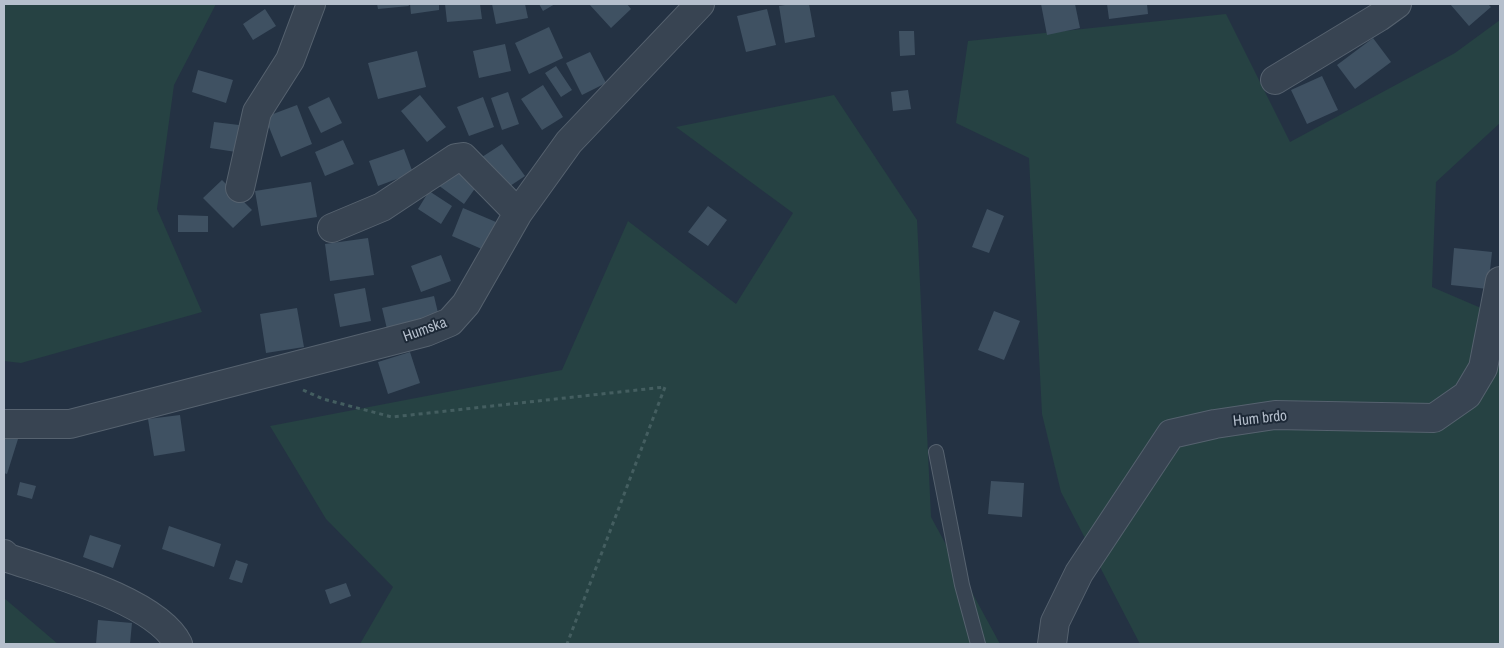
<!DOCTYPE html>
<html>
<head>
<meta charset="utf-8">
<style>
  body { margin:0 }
  #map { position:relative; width:1504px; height:648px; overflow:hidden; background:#243243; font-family:"Archivo Narrow",sans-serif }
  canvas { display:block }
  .frame { position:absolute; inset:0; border:5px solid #b5bfcc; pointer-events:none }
</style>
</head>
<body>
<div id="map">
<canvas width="1504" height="648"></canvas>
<div class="frame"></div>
</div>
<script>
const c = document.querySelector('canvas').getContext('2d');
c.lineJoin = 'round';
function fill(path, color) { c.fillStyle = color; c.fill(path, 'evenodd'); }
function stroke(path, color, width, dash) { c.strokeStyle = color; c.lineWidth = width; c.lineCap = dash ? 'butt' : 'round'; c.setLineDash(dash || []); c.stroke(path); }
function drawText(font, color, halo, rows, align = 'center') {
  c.font = font + ' "Archivo Narrow",sans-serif'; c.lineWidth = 4; c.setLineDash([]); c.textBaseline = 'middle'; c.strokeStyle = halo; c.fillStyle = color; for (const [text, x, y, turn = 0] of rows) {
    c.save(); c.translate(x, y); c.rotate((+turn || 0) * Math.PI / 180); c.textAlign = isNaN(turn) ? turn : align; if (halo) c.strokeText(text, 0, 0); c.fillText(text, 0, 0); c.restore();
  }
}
fill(new Path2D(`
  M4,4H216L174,85L157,209L202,312L21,363L4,361Z
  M1226,14L1290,142L1455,53L1500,20V123L1436,182L1432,287L1481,308L1500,297V644H1140L1061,492L1042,414L1029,158L956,123L968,41Z
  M834,95L917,220L931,517L1000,644H360L393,587L326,519L270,426L562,370L628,221L736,304L793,213L676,127Z
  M4,598L58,644H4Z`), '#264243');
fill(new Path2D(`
  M377,4H408L409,6L378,9Z
  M410,4H439V10L411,14Z
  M445,4H480L482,19L447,22Z
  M492,4H525L528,18L496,24Z
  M539,4H555L543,11Z
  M589,4H627L631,9L611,28Z
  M791,4H809L815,37L785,43L779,6Z
  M1041,4H1075L1080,28L1047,35Z
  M1107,4H1147L1148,14L1109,19Z
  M1450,4H1488L1491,7L1469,26Z
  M265,9L276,26L253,40L243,24Z
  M767,9L776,45L746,52L737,16Z
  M549,27L563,58L529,74L515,43Z
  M899,31H914L915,55L900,56Z
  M1373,38L1391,62L1355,89L1337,65Z
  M505,44L511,71L479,78L473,51Z
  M417,51L426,87L378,99L368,63Z
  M590,52L606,83L582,95L566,63Z
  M556,66L572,90L561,97L545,73Z
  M198,70L233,80L226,103L192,92Z
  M1322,76L1338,110L1307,124L1291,90Z
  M543,85L563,117L542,130L521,99Z
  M908,90L911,109L893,111L891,92Z
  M508,92L519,124L502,130L491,98Z
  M420,95L446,127L427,142L401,111Z
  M329,97L342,123L321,133L308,107Z
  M483,97L494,127L469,136L457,107Z
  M297,105L312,144L281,157L265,117Z
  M214,122L239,125L236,152L210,148Z
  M343,140L354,164L325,176L315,152Z
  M502,144L525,176L504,190L482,157Z
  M404,149L413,173L378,186L369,161Z
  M455,162L481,180L464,204L438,185Z
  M222,180L252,210L233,228L203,198Z
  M311,182L317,217L261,226L255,191Z
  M429,191L452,206L441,224L418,209Z
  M708,206L727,220L708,246L688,232Z
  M463,208L496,222L484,250L452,236Z
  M987,209L1004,216L989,253L972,247Z
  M178,215L208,216V232H178Z
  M368,238L374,275L330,281L325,244Z
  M1454,248L1492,252L1488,289L1451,285Z
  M441,255L451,281L421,292L411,266Z
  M365,288L371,321L340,327L334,294Z
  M434,296L439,317L387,329L382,308Z
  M297,308L304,347L266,353L260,314Z
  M994,311L1020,321L1004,360L978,350Z
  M410,352L420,383L388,394L378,362Z
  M180,415L185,451L154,456L148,419Z
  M4,434L18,439L7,474L4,473Z
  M991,481L1024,483L1022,517L988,514Z
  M20,482L36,486L32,499L17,495Z
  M169,526L221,544L214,567L162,549Z
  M90,535L121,545L113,568L83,557Z
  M236,560L248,564L242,583L229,579Z
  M346,583L351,596L330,604L325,590Z
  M98,620L132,623L130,644H96Z`), '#3f5162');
const service = new Path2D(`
  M936,452L962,585L978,644`);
const minor = new Path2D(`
  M1275,80L1379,17L1397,4
  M240,188L257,112L290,60L311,4
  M332,228L382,207L456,158L463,157L518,213
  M4,424H70L426,332L450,322L466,304L518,213L569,142L700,4
  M4,554L8,558C52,573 157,601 178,644
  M1052,644L1055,622L1079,573L1171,434L1215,424L1275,415L1434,418L1467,395L1483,368L1500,281`);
stroke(service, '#56626f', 16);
stroke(minor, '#56626f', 30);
stroke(new Path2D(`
  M303,390L323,399L392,417L665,387L567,644`), '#445e60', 3, [4, 4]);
stroke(service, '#384452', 14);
stroke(minor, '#384452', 28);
drawText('15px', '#b5bfcc', '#1d2937', [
  ["Humska",425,330,-20],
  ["Hum brdo",1260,419,-6]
]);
</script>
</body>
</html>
